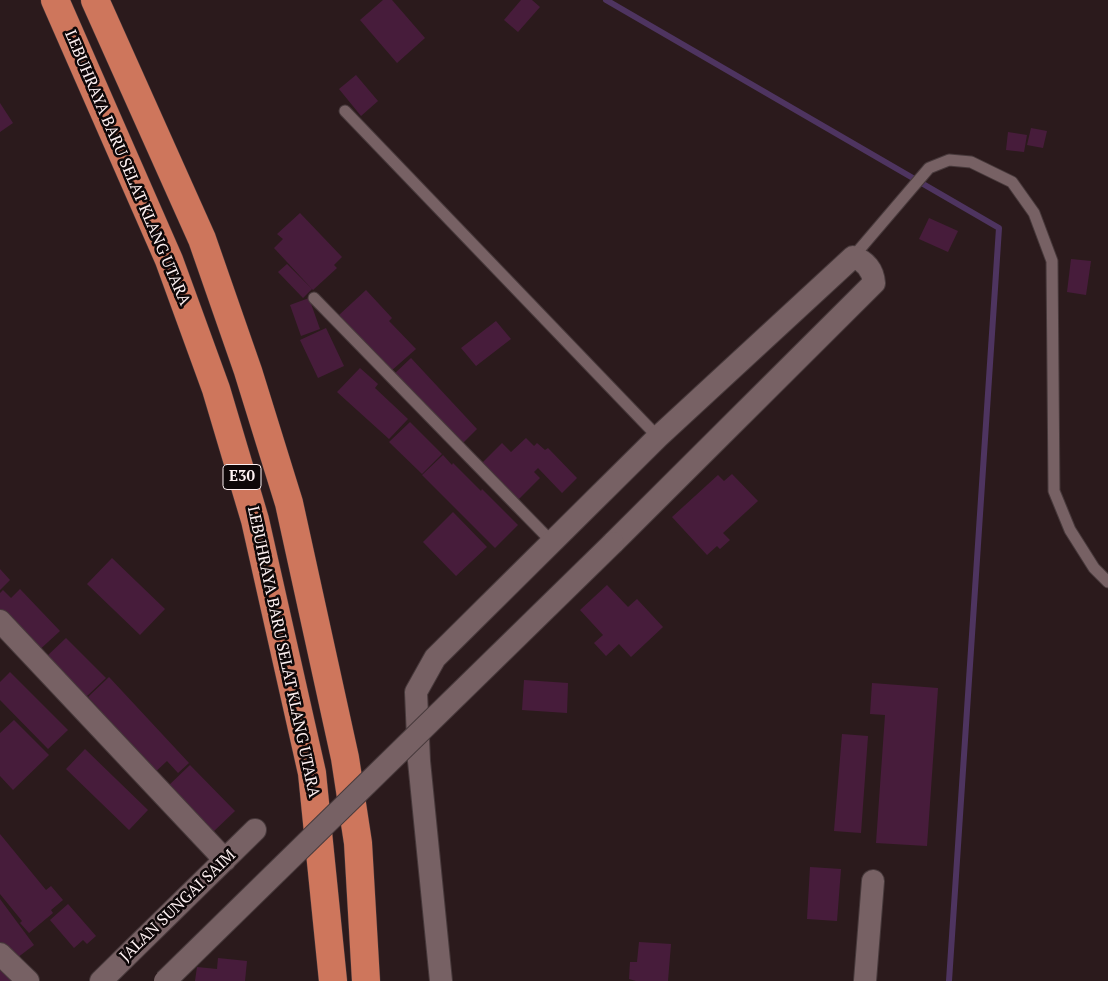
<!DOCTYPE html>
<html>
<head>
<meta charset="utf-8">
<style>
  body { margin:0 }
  canvas { display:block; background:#2b1a1c }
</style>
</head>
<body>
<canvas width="1108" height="981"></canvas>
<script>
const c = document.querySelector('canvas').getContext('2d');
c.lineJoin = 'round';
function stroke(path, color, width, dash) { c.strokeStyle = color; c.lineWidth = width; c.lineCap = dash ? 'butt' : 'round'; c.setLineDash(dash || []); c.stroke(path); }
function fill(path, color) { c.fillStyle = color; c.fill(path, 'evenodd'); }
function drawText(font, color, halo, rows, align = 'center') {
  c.font = font + ' "PT Serif",serif'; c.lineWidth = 5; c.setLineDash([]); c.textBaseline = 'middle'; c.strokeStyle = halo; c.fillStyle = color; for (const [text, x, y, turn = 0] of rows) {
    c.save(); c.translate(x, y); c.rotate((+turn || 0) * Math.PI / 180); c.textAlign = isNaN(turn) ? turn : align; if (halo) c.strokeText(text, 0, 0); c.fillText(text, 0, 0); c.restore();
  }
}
stroke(new Path2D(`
  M606,0L999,228L949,981`), '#4e3460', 6);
fill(new Path2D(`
  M383,0H392L425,38L397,63L360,20Z
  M521,0H532L540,7L518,32L504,20Z
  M356,75L378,101L361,116L339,89Z
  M0,103L13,123L0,132Z
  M1031,128L1047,131L1043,148L1027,145Z
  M1008,132L1027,135L1024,152L1006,150Z
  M300,213L342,257L334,265L337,268L313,290L274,248L283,239L277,234Z
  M929,218L958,231L948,252L919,239Z
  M1071,259L1091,261L1086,295L1067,292Z
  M287,264L312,289L303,298L278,272Z
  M366,290L392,318L389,321L416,349L391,371L339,315Z
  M309,298L320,329L301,336L290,305Z
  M496,321L511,339L476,366L461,348Z
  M326,328L344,366L318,378L300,340Z
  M411,358L477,429L459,447L392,376Z
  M360,368L378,384L375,388L408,419L389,439L337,392Z
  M410,422L442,454L422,474L389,442Z
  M526,438L534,446L537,443L545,450L548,448L577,478L562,493L538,468L534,472L540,478L514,504L478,467L502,443L511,452Z
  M443,455L452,465L453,463L481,491L482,489L518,525L495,548L422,475Z
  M732,474L758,501L723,533L730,540L720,549L717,546L707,555L672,517L718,475L724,481Z
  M453,512L487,547L456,576L423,542Z
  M112,558L165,609L140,635L87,584Z
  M0,569L10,580L0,590Z
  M607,585L628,607L637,599L663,627L631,657L619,644L606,656L594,643L603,635L580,610Z
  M20,589L60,631L36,653L0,614V593L3,590L11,598Z
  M66,638L106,678L86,697L46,657Z
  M10,672L68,730L48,749L0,700V682Z
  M109,677L189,763L178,773L167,761L151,776L95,717L101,711L88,697Z
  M524,680L568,683L567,713L522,710Z
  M872,683L938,688L927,846L876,843L885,715L870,714Z
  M14,720L49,755L13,790L0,776V733Z
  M842,734L868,736L861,833L834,831Z
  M85,749L148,810L129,830L66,769Z
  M190,765L235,811L212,833L167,787Z
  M0,834L46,890L51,886L63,900L51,910L53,913L29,933L20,923L22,921L0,894Z
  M810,867L841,869L837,921L807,919Z
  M0,899L34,945L13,961L0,944Z
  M68,904L96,936L87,944L83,940L74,948L50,920Z
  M639,942L671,944L668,981H636L629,979L630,962H637Z
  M218,958L247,961L245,981H195L197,967L217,969Z
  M0,966L14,981H0Z`), '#471c3b');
const service = new Path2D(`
  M345,111L658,437
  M853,257L929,168L949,160L971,162L1012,182L1034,213L1052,261L1054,491L1070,530L1094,568L1108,582
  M314,298L552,542`);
const minor = new Path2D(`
  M0,621L225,860
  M0,954L28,981
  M101,981L255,830
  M441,981L419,761L416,692L435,658L658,437L853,257C866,261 873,270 874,283L613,543
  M865,981L873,881`);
const motorway = new Path2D(`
  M55,0L169,260L216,389L255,520L312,773L333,981
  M95,0L202,239L248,371L289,503L345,758L358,843L366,981`);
stroke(service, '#47393b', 13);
stroke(minor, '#47393b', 24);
stroke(motorway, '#47393b', 29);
stroke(service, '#776164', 11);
stroke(minor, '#776164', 22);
stroke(motorway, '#ce765c', 28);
const minorBridge = new Path2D(`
  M165,981L613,543`);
stroke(minorBridge, '#47393b', 24, []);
stroke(minorBridge, '#776164', 22);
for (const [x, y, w] of [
  [242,477,38]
]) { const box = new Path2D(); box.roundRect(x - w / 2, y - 12.5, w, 25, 4); c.fillStyle = '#0e0708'; c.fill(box); stroke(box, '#fef1f2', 1); }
drawText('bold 15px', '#fef1f2', null, [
  ["E30",242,477]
]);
drawText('16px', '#fef1f2', '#0e0708', [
  ["LEBUHRAYA BARU SELAT KLANG UTARA",127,168,67],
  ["LEBUHRAYA BARU SELAT KLANG UTARA",283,652,78],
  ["JALAN SUNGAI SAIM",178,906,-44]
]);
</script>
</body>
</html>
